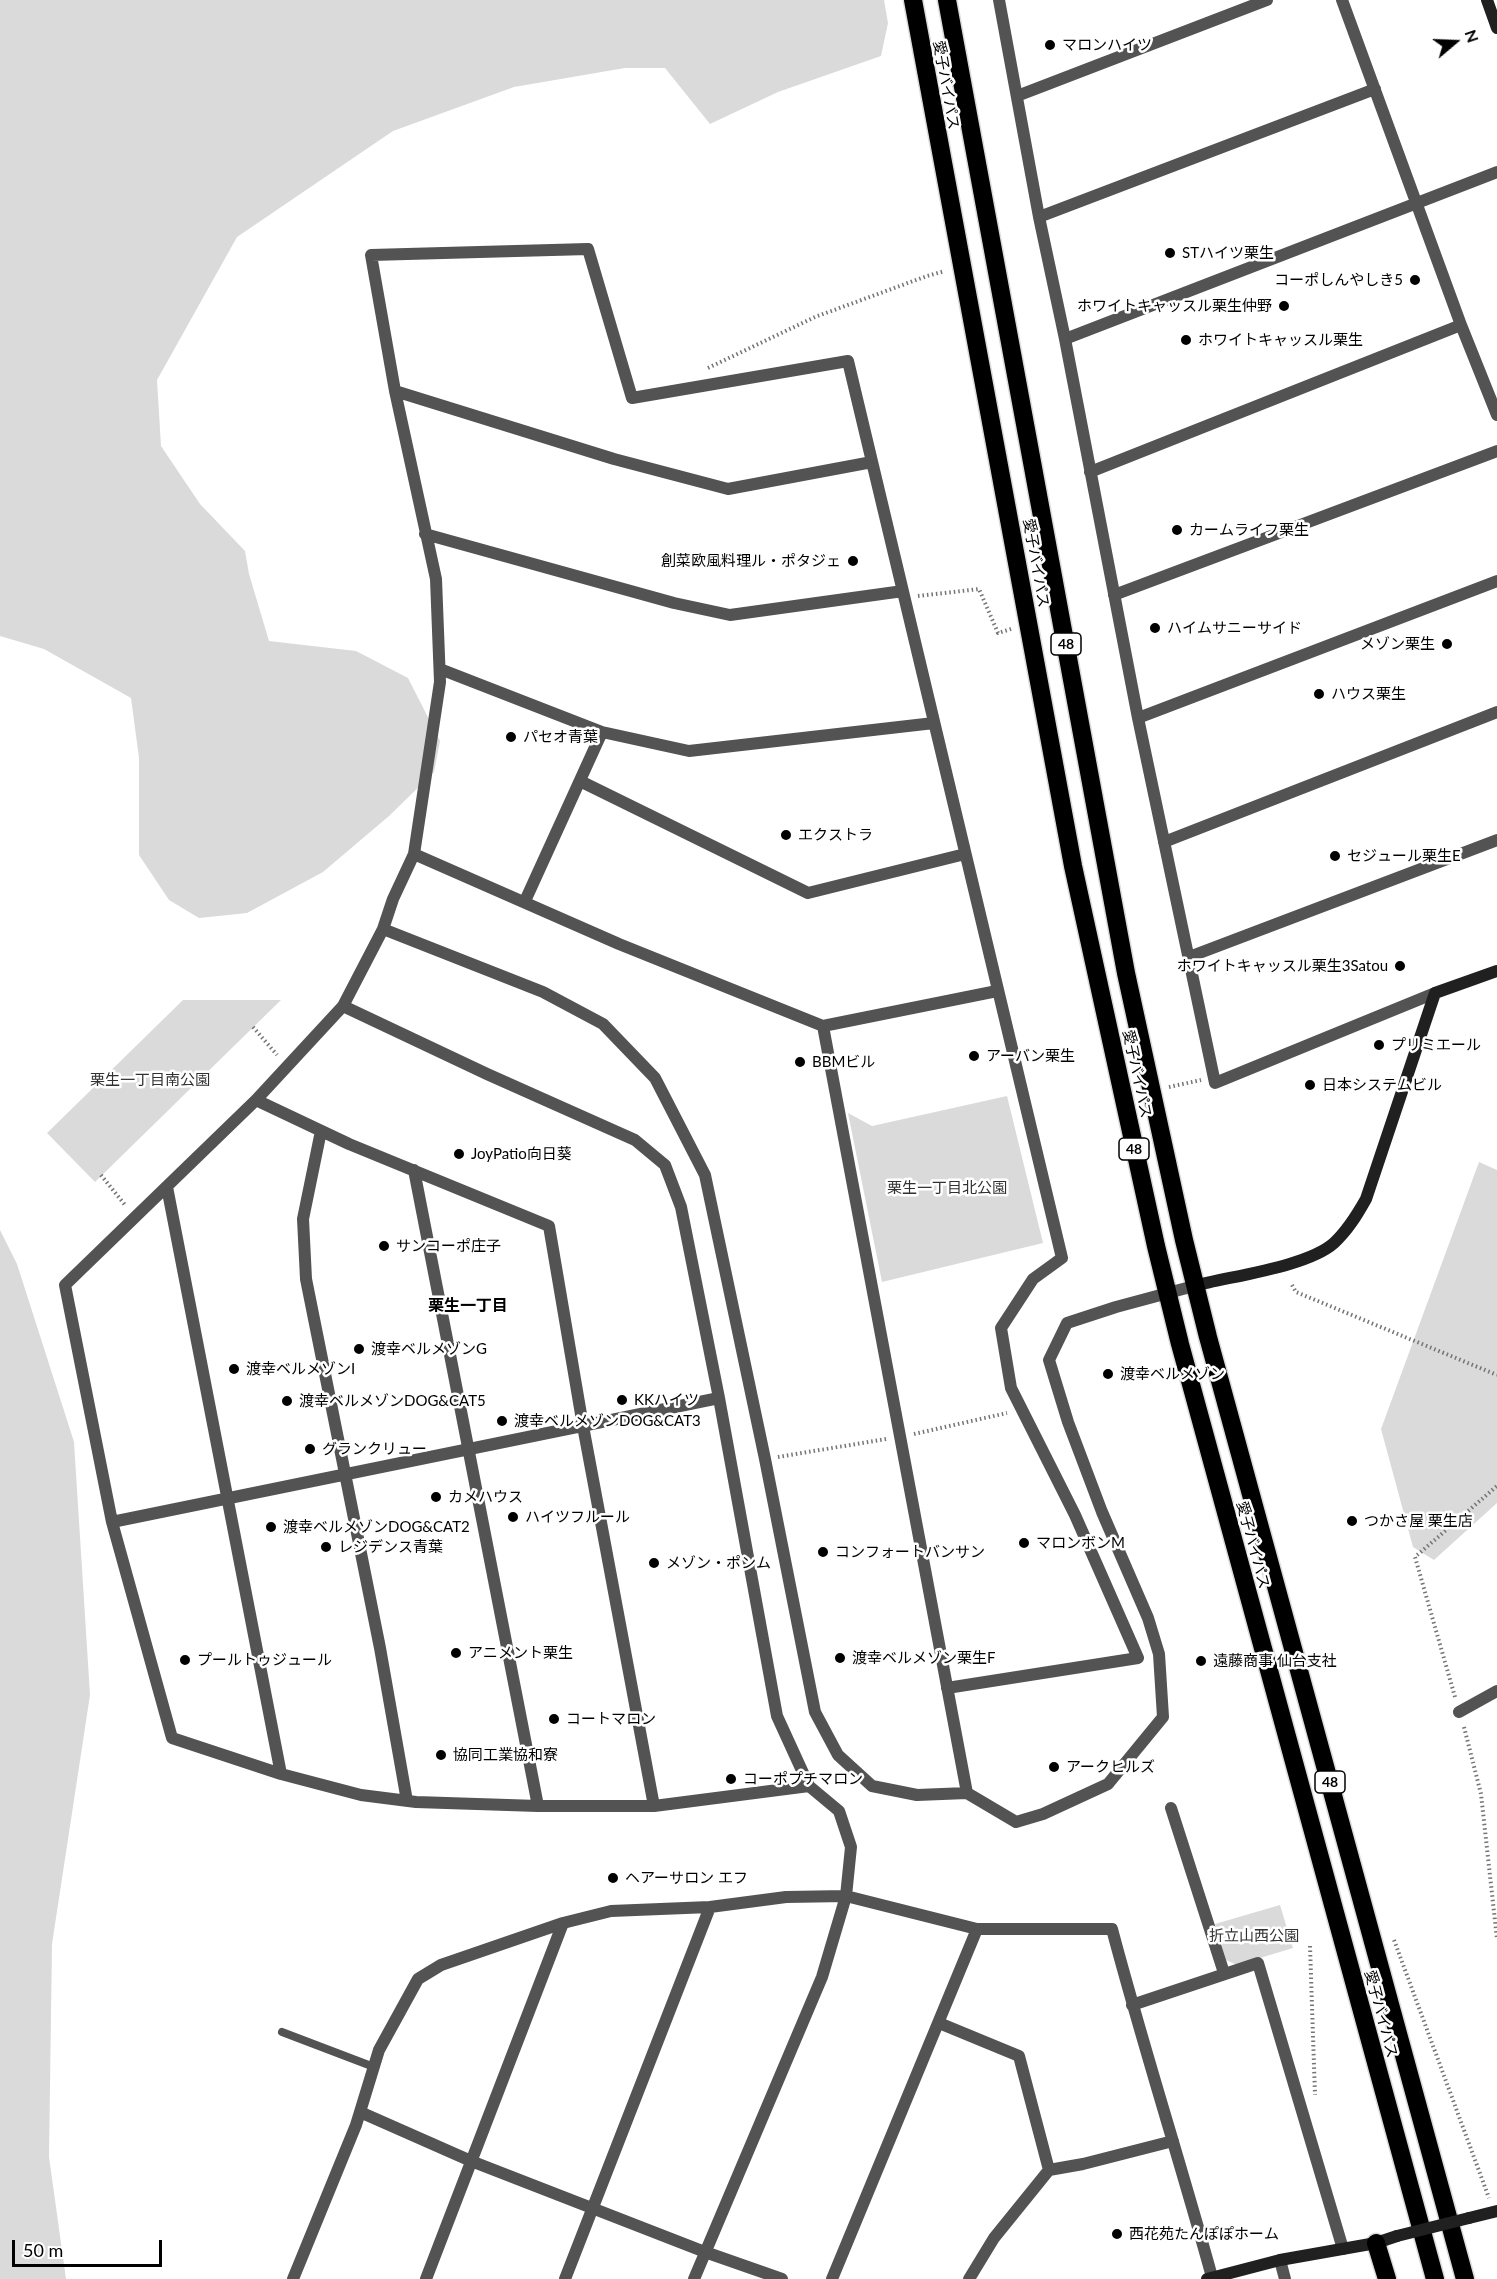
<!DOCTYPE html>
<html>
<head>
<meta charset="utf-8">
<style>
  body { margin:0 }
  #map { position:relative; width:1497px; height:2279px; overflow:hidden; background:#fff; font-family:Lato,sans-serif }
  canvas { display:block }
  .north { position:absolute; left:1425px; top:12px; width:60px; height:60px; -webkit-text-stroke:4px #fff; paint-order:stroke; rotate:71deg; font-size:16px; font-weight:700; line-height:24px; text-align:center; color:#000 }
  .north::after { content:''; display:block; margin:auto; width:21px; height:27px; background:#000; clip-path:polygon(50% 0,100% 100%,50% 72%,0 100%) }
  .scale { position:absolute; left:12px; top:2240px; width:150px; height:27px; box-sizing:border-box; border:3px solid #000; border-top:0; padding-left:8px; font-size:18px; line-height:21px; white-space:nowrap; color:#000; -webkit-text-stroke:4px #fff; paint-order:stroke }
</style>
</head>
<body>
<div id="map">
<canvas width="1497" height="2279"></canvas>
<div class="north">N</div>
<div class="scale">50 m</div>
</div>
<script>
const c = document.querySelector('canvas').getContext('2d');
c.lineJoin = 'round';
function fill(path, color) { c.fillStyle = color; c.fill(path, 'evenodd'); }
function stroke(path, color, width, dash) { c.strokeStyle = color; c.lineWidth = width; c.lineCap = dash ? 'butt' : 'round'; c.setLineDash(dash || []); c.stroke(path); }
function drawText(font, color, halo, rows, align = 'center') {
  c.font = font + ' Lato,"Noto Sans JP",sans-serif'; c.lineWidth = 5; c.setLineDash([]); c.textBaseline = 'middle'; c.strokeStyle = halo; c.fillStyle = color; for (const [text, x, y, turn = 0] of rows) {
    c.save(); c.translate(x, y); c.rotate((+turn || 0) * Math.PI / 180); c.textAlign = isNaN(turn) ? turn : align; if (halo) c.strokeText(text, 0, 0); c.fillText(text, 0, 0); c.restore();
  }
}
fill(new Path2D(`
  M0,0H884L888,23L881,56L778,92L710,124L665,68H625L514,87L393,131L237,237L157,380L161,446L200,504L245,551L249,574L269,641L356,651L408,678L440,741L434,772L389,816L323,872L247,913L199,918L169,900L139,855V758L131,698L44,649L0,636Z
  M183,1000H281L95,1182L47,1133Z
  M1007,1096L1043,1243L882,1282L848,1113L872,1126Z
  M1479,1162L1497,1170V1503L1434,1560L1413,1547L1381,1429Z
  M0,1230L17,1264L74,1442L90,1695L52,1944L49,2157L66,2279H0Z
  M1280,1905L1293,1948L1237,1965L1226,1960L1215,1924Z`), '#dadada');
const highway = new Path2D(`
  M913,0L1073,866L1156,1246L1180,1344L1435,2279
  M947,0L1126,973L1184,1240L1208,1337L1465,2279
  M1376,2243L1387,2279`);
stroke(highway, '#dbdbdb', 21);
stroke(new Path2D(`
  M708,368L815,317L927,276L945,271
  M918,596L979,589L998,633L1011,629
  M253,1027L277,1055
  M1169,1087L1201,1080
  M101,1175L125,1205
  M1292,1285L1296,1292L1497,1375
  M914,1434L1007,1413
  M778,1457L886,1439
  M1455,1697L1415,1557L1497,1486
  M1464,1727L1481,1794L1497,1939
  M1394,1940L1489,2198
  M1310,1946L1315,2095`), '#757575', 4, [1.5, 3]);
stroke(new Path2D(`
  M282,2032L374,2067`), '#535353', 8);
stroke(new Path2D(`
  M999,0L1039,217L1065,339
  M1342,0L1461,325L1497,415
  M1017,96L1267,0
  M1039,217L1375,89
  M395,391L614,459L728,489L872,462
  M1090,472L1461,325
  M425,534L674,603L730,615L903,591
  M1114,595L1497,451
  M440,669L602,732L689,751L934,723
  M1138,718L1497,581
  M580,781L808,893L965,854
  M1164,842L1497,712
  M414,854L619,944L823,1026L997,991
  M525,901L602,732
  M383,929L343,1006L256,1100L65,1285L112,1522L172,1738L281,1774L361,1795L416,1802L538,1806H654L809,1786
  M1189,957L1497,840
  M1435,993L1215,1083L1138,718L1065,339L1497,172
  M343,1006L487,1074L635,1140L665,1165L681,1207L719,1398L777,1716L809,1786L839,1811L851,1847L846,1896L822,1977L694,2279
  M823,1026L967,1793
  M256,1100L349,1144L549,1226L583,1426L654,1806
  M321,1131L303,1219L306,1279L380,1648L407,1801
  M414,1170L538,1806
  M167,1187L281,1774
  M112,1522L719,1398
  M947,1688L1138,1658L1075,1515L1011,1388L1001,1328L1033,1279L1062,1258L848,361L632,398L588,249L371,255L395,391L436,579L440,682L414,854L393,899L383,929L543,992L603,1024L655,1078L705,1175L765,1459L815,1712L838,1755L872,1786L917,1795L967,1793L1016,1822L1043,1814L1108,1784L1163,1717L1159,1654L1148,1618L1102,1512L1068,1422L1049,1360L1067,1323L1116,1307L1194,1286
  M1459,1712L1497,1691
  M1171,1808L1224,1973
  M1132,2005L1258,1963L1343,2249
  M939,2023L1019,2056L1049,2170
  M360,2112L471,2161L705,2252L782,2279
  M1280,2260L1285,2279
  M293,2279L356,2125L379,2050L418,1979L441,1965L563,1923L611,1911L710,1907
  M426,2279L563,1923
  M565,2279L710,1907L786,1897L846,1896L977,1929H1112C1143,2046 1180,2161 1212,2277
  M832,2279L977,1929
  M969,2279L994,2238L1049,2170L1083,2164L1173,2141`), '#535353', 12);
stroke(new Path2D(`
  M1487,0L1497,28
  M1194,1286C1231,1276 1307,1267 1334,1243C1348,1230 1357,1215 1366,1199L1435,993L1497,971
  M1469,2218L1497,2211
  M1207,2279L1280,2260L1376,2243L1397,2236`), '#202020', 12);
stroke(highway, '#000', 18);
stroke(new Path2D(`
  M1397,2236L1469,2218`), '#202020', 12);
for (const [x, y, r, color] of [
  [1050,45,6,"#000"],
  [1170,253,6,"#000"],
  [1415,280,6,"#000"],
  [1284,306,6,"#000"],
  [1186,340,6,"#000"],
  [1177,530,6,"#000"],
  [853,561,6,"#000"],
  [1155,628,6,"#000"],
  [1447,644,6,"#000"],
  [1319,694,6,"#000"],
  [511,737,6,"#000"],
  [786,835,6,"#000"],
  [1335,856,6,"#000"],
  [1400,966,6,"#000"],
  [1379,1045,6,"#000"],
  [974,1056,6,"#000"],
  [800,1062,6,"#000"],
  [1310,1085,6,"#000"],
  [459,1154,6,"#000"],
  [384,1246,6,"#000"],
  [359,1349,6,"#000"],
  [234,1369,6,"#000"],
  [1108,1374,6,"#000"],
  [622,1400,6,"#000"],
  [287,1401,6,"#000"],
  [502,1421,6,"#000"],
  [310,1449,6,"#000"],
  [436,1497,6,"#000"],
  [513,1517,6,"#000"],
  [1352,1521,6,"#000"],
  [271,1527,6,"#000"],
  [1024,1543,6,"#000"],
  [326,1547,6,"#000"],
  [823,1552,6,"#000"],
  [654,1563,6,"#000"],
  [456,1653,6,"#000"],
  [840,1658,6,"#000"],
  [185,1660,6,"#000"],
  [1201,1661,6,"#000"],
  [554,1719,6,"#000"],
  [441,1755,6,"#000"],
  [1054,1767,6,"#000"],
  [731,1779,6,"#000"],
  [613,1878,6,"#000"],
  [1117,2234,6,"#000"]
]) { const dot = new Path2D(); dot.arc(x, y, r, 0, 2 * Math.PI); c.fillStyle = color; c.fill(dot); stroke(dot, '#fff', 2); }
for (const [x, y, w] of [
  [1066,644,30],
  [1134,1149,30],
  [1330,1782,30]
]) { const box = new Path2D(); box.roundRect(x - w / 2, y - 11, w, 22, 4.5); c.fillStyle = '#fff'; c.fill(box); stroke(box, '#000', 1.5); }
drawText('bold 14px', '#000', null, [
  ["48",1066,644],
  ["48",1134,1149],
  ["48",1330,1782]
]);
drawText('15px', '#000', '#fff', [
  ["マロンハイツ",1062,45],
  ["STハイツ栗生",1182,253],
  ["コーポしんやしき5",1403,280,"right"],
  ["ホワイトキャッスル栗生仲野",1272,306,"right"],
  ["ホワイトキャッスル栗生",1198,340],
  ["カームライフ栗生",1189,530],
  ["創菜欧風料理ル・ポタジェ",841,561,"right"],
  ["ハイムサニーサイド",1167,628],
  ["メゾン栗生",1435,644,"right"],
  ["ハウス栗生",1331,694],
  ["パセオ青葉",523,737],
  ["エクストラ",798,835],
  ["セジュール栗生E",1347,856],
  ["ホワイトキャッスル栗生3Satou",1388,966,"right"],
  ["プリミエール",1391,1045],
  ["アーバン栗生",986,1056],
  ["BBMビル",812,1062],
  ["日本システムビル",1322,1085],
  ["JoyPatio向日葵",471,1154],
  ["サンコーポ庄子",396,1246],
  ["渡幸ベルメゾンG",371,1349],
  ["渡幸ベルメゾンI",246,1369],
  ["渡幸ベルメゾン",1120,1374],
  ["KKハイツ",634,1400],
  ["渡幸ベルメゾンDOG&CAT5",299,1401],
  ["渡幸ベルメゾンDOG&CAT3",514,1421],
  ["グランクリュー",322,1449],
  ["カメハウス",448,1497],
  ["ハイツフルール",525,1517],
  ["つかさ屋 栗生店",1364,1521],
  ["渡幸ベルメゾンDOG&CAT2",283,1527],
  ["マロンボンM",1036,1543],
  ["レジデンス青葉",338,1547],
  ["コンフォートバンサン",835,1552],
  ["メゾン・ポンム",666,1563],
  ["アニメント栗生",468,1653],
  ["渡幸ベルメゾン栗生F",852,1658],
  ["プールトゥジュール",197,1660],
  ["遠藤商事 仙台支社",1213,1661],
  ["コートマロン",566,1719],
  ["協同工業協和寮",453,1755],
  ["アークヒルズ",1066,1767],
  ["コーポプチマロン",743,1779],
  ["ヘアーサロン エフ",625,1878],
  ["西花苑たんぽぽホーム",1129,2234]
], 'left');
drawText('15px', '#000', '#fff', [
  ["愛子バイパス",946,85,80],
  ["愛子バイパス",1036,563,80],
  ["愛子バイパス",1137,1074,78],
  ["愛子バイパス",1253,1545,75],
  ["愛子バイパス",1381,2014,75]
]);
drawText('15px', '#313131', '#fff', [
  ["栗生一丁目南公園",150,1080],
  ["栗生一丁目北公園",947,1188],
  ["折立山西公園",1254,1936]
]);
drawText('bold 16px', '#000', '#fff', [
  ["栗生一丁目",468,1306]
]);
</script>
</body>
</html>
